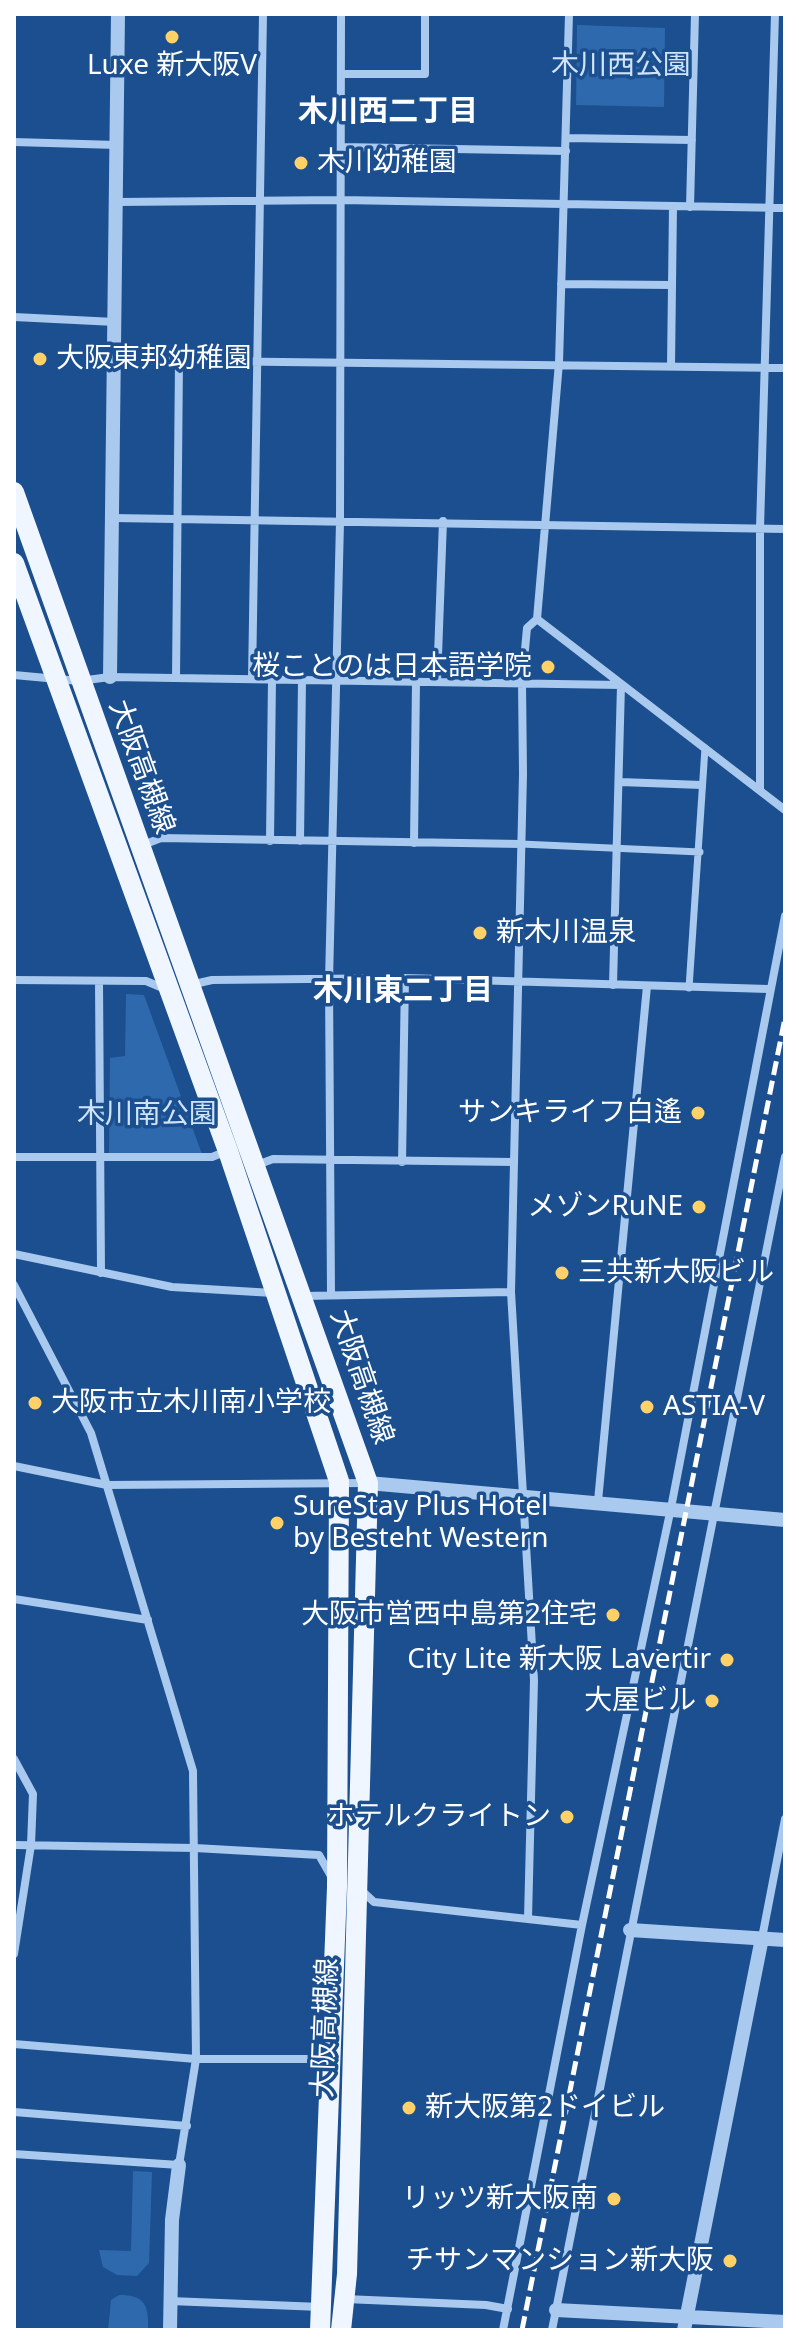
<!DOCTYPE html>
<html>
<head>
<meta charset="utf-8">
<style>
  body { margin:0 }
  #map { position:relative; width:799px; height:2344px; overflow:hidden; background:#1b4f8f; font-family:"Noto Sans",sans-serif }
  canvas { display:block }
  .frame { position:absolute; inset:0; border:16px solid #fff; pointer-events:none }
</style>
</head>
<body>
<div id="map">
<canvas width="799" height="2344"></canvas>
<div class="frame"></div>
</div>
<script>
const c = document.querySelector('canvas').getContext('2d');
c.lineJoin = 'round';
function fill(path, color) { c.fillStyle = color; c.fill(path, 'evenodd'); }
function stroke(path, color, width, dash) { c.strokeStyle = color; c.lineWidth = width; c.lineCap = dash ? 'butt' : 'round'; c.setLineDash(dash || []); c.stroke(path); }
function drawText(font, color, halo, rows, align = 'center') {
  c.font = font + ' "Noto Sans","Noto Sans JP",sans-serif'; c.lineWidth = 7; c.setLineDash([]); c.textBaseline = 'middle'; c.strokeStyle = halo; c.fillStyle = color; for (const [text, x, y, turn = 0] of rows) {
    c.save(); c.translate(x, y); c.rotate((+turn || 0) * Math.PI / 180); c.textAlign = isNaN(turn) ? turn : align; if (halo) c.strokeText(text, 0, 0); c.fillText(text, 0, 0); c.restore();
  }
}
fill(new Path2D(`
  M577,25L665,28L664,107L576,105Z
  M126,994L144,995L202,1154L109,1153L110,1058L125,1056Z
  M133,2171L152,2172L149,2263L137,2276L117,2275L103,2267L99,2250L131,2251Z
  M119,2295C145,2295 149,2305 148,2330H108L111,2300Z`), '#2e69ad');
stroke(new Path2D(`
  M521,844L700,852
  M689,988L705,748`), '#a9c9ee', 7);
stroke(new Path2D(`
  M342,74H425V14
  M567,138L692,140
  M14,142L117,145
  M342,147L566,151
  M116,202L342,200L785,208
  M690,207L695,14
  M561,284L672,285
  M14,317L115,322
  M115,360L785,368
  M671,366L673,206
  M113,518L785,529
  M537,619L785,810
  M14,675L79,681L110,677L621,685
  M176,678L179,361
  M252,679L263,14
  M437,682L443,521
  M620,782L702,785
  M760,790V528L775,14
  M270,841L272,679
  M300,841L302,680
  M414,843L416,682
  M143,845L161,838L521,844
  M14,980L146,981L165,989
  M99,981L101,1273
  M190,985L212,980L405,978L768,989
  M613,985L621,685
  M14,1157H212L227,1151
  M402,1162L405,978
  M257,1165L273,1159L514,1162
  M14,1254L172,1287L273,1293
  M14,1285L91,1433L193,1771L196,2059L179,2165L14,2154
  M331,1295L329,981L340,522L341,14
  M304,1296L511,1292
  M14,1466L107,1485L367,1483
  M598,1501L647,986
  M14,1599L148,1620
  M14,1759L33,1794L31,1845L14,1954
  M14,1845L195,1848L319,1855L331,1876
  M362,1891L374,1902L582,1925L671,1508L785,916
  M528,1918L534,1680L511,1292L523,774L522,682L527,628L537,619L559,363L569,14
  M762,1938L785,1819
  M14,2044L196,2059H329
  M14,2112L187,2126
  M345,2299L486,2305L508,2309
  M170,2301L321,2307
  M503,2330L582,1925
  M552,2330L785,1157`), '#a9c9ee', 8);
stroke(new Path2D(`
  M110,677L118,14
  M368,1483L785,1520
  M630,1930L785,1940
  M556,2310L785,2322
  M170,2330L172,2220L179,2165
  M684,2330L762,1938`), '#a9c9ee', 14);
stroke(new Path2D(`
  M14,492L368,1483L347,2274L341,2330
  M14,563L228,1151L339,1481L337,1887L320,2330`), '#f0f6ff', 20);
stroke(new Path2D(`
  M522,2330L785,1018`), '#fff', 5, [14, 6]);
for (const [x, y, r, color] of [
  [172,37,8,"#ffd166"],
  [301,163,8,"#ffd166"],
  [40,359,8,"#ffd166"],
  [548,667,8,"#ffd166"],
  [480,933,8,"#ffd166"],
  [698,1113,8,"#ffd166"],
  [699,1207,8,"#ffd166"],
  [562,1273,8,"#ffd166"],
  [35,1403,8,"#ffd166"],
  [647,1407,8,"#ffd166"],
  [277,1523,8,"#ffd166"],
  [613,1615,8,"#ffd166"],
  [727,1660,8,"#ffd166"],
  [712,1701,8,"#ffd166"],
  [567,1817,8,"#ffd166"],
  [409,2108,8,"#ffd166"],
  [614,2199,8,"#ffd166"],
  [730,2261,8,"#ffd166"]
]) { const dot = new Path2D(); dot.arc(x, y, r, 0, 2 * Math.PI); c.fillStyle = color; c.fill(dot); stroke(dot, '#1b4f8f', 3); }
drawText('28px', '#fff', '#1b4f8f', [
  ["Luxe 新大阪V",172,66,"center"],
  ["木川幼稚園",317,163,"left"],
  ["大阪東邦幼稚園",56,359,"left"],
  ["桜ことのは日本語学院",532,667],
  ["新木川温泉",496,933,"left"],
  ["サンキライフ白遙",682,1113],
  ["メゾンRuNE",683,1207],
  ["三共新大阪ビル",578,1273,"left"],
  ["大阪市立木川南小学校",51,1403,"left"],
  ["ASTIA-V",663,1407,"left"],
  ["SureStay Plus Hotel",293,1507,"left"],
  ["by Besteht Western",293,1539,"left"],
  ["大阪市営西中島第2住宅",597,1615],
  ["City Lite 新大阪 Lavertir",711,1660],
  ["大屋ビル",696,1701],
  ["ホテルクライトン",551,1817],
  ["新大阪第2ドイビル",425,2108,"left"],
  ["リッツ新大阪南",598,2199],
  ["チサンマンション新大阪",714,2261]
], 'right');
drawText('28px', '#cfe3fa', '#1b4f8f', [
  ["木川西公園",621,66],
  ["木川南公園",147,1115]
]);
drawText('28px', '#fff', '#1b4f8f', [
  ["大阪高槻線",141,767,70],
  ["大阪高槻線",361,1377,71],
  ["大阪高槻線",326,2028,-88]
]);
drawText('bold 30px', '#fff', '#1b4f8f', [
  ["木川西二丁目",388,112],
  ["木川東二丁目",403,991]
]);
</script>
</body>
</html>
